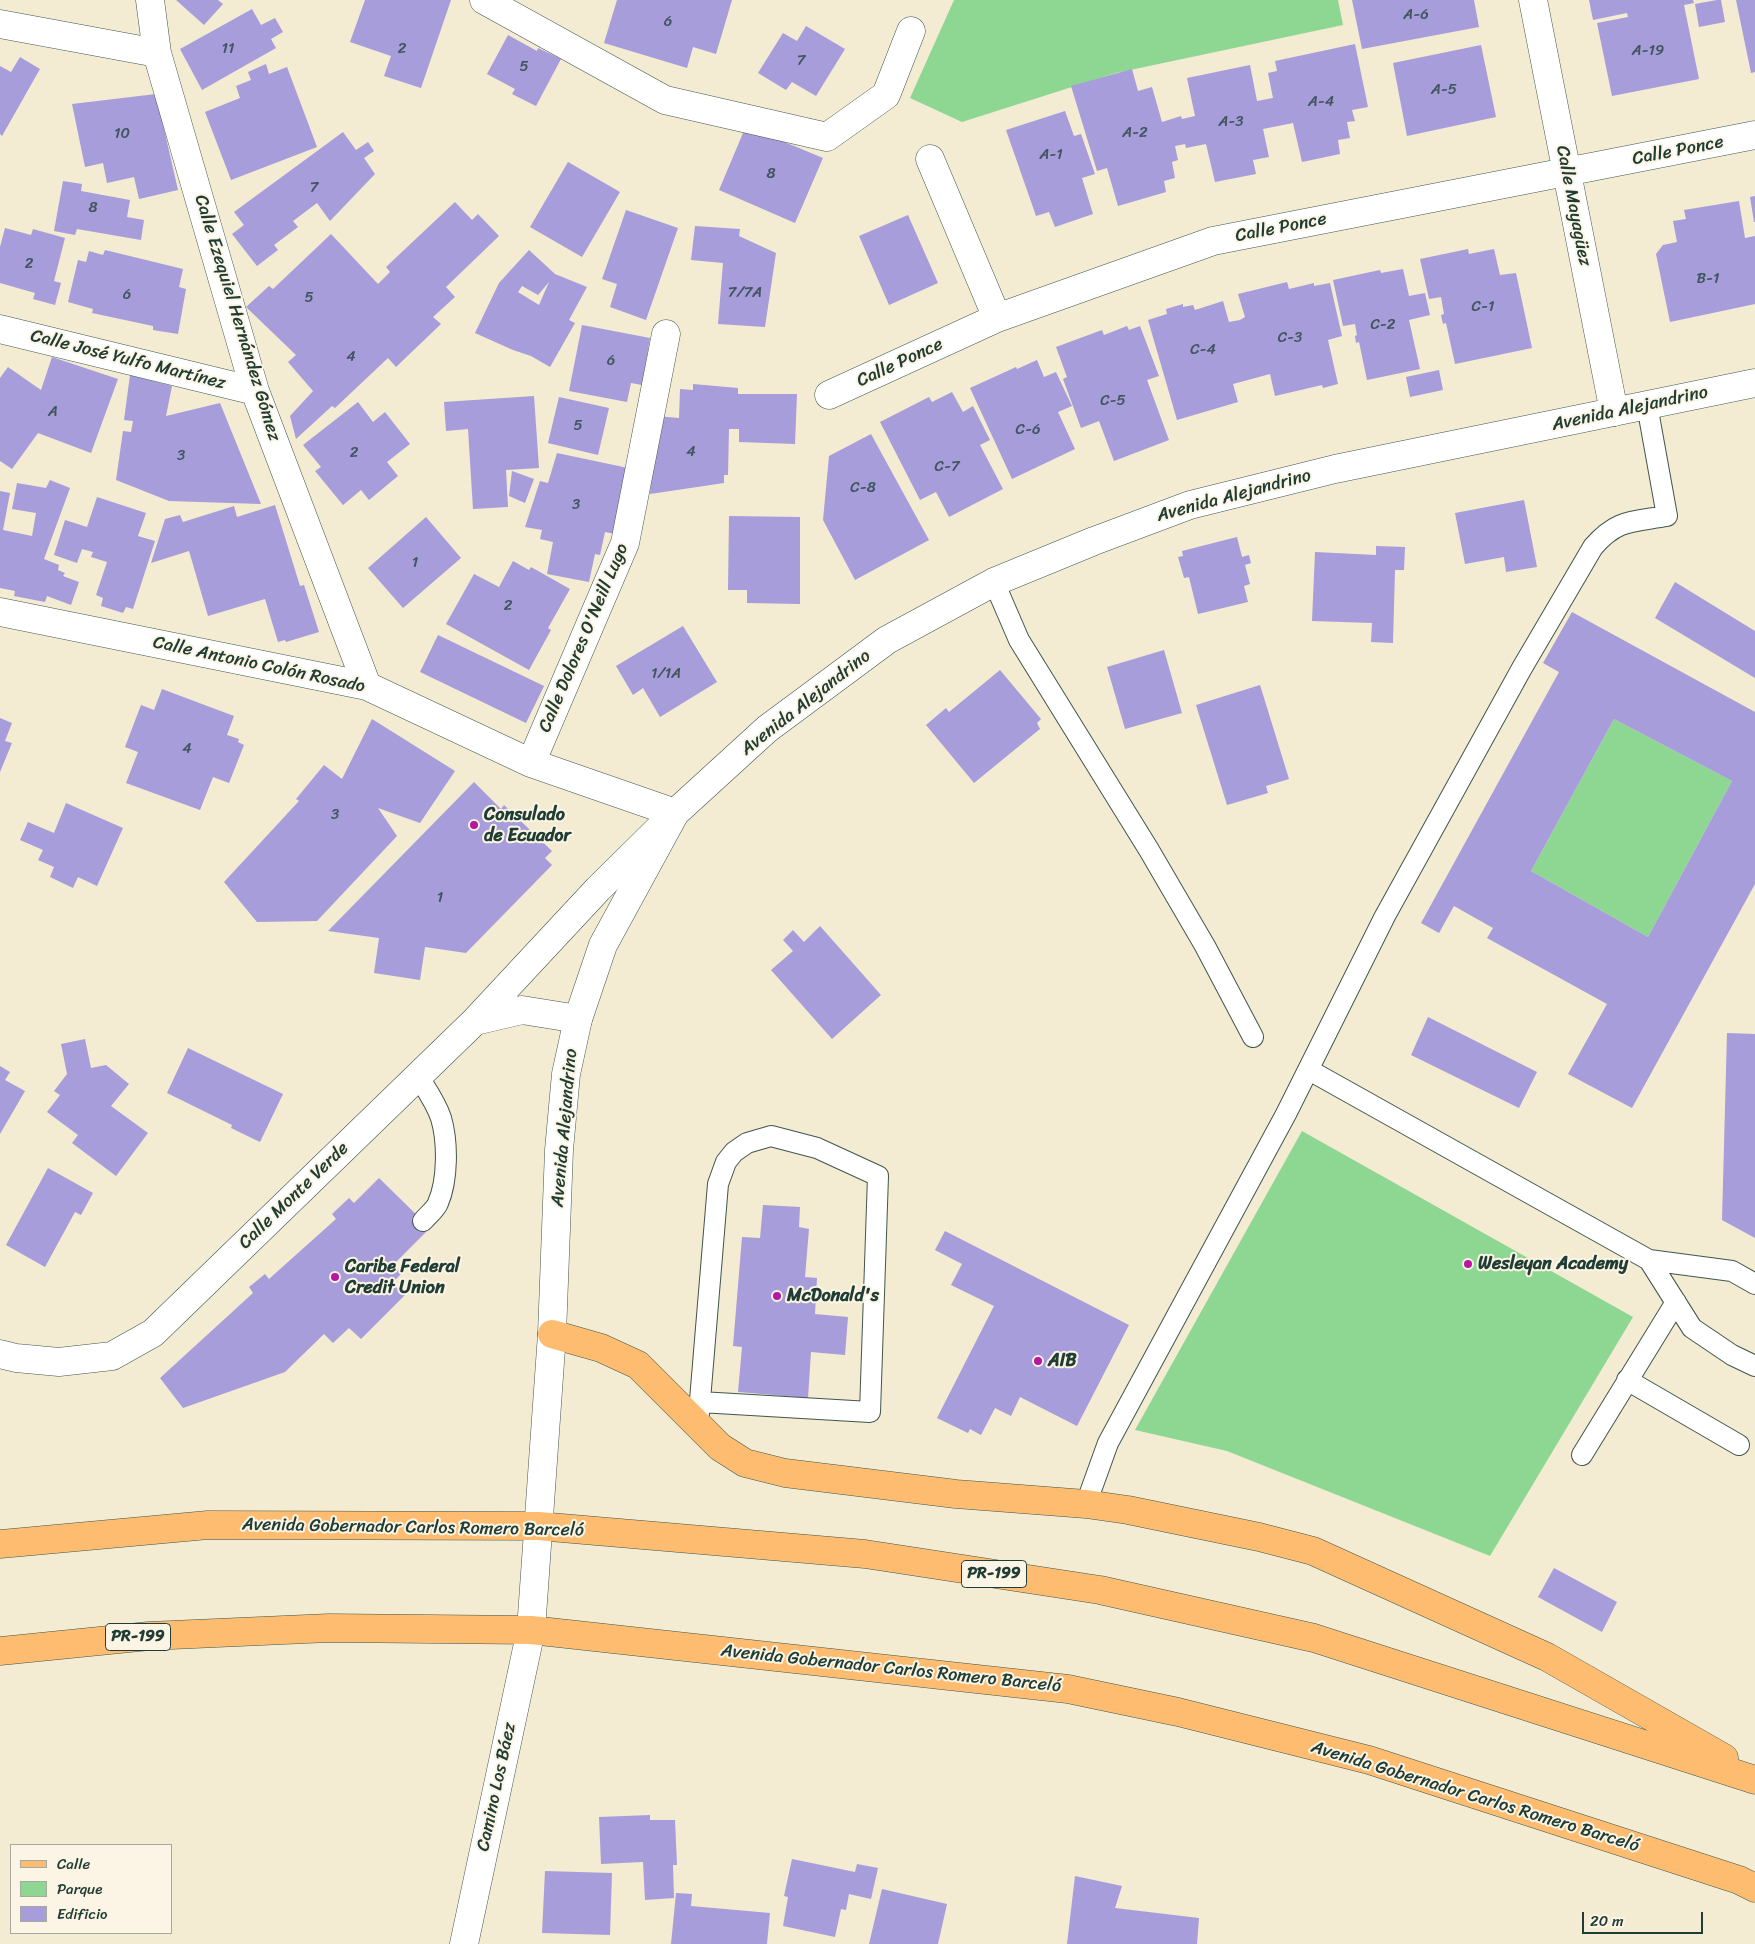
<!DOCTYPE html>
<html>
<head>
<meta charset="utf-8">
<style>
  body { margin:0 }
  #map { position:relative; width:1755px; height:1944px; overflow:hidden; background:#f3ebd2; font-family:Sriracha,sans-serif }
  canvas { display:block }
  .legend { position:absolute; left:10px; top:1844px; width:162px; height:90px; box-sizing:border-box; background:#fcf5e5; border:1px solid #a4ab9e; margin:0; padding:6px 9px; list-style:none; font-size:15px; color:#1f3d34 }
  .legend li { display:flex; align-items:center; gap:10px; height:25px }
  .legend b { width:25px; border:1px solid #a4ab9e }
  .scale { position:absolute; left:1582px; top:1912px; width:121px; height:22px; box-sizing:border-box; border:2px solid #1f3d34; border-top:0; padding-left:6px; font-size:15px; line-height:18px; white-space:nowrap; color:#1f3d34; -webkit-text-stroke:4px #fcf5e5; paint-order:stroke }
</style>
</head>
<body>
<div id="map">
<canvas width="1755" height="1944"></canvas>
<ul class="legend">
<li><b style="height:6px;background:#fdbc70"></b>Calle</li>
<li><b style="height:14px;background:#8ed793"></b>Parque</li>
<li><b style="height:14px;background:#a69dda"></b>Edificio</li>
</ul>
<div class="scale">20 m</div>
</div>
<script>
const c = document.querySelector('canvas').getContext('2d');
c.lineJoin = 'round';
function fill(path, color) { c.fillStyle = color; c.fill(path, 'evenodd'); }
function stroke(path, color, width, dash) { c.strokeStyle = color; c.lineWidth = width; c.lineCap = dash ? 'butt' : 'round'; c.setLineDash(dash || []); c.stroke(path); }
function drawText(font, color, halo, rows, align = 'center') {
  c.font = font + ' Sriracha,sans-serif'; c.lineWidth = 4; c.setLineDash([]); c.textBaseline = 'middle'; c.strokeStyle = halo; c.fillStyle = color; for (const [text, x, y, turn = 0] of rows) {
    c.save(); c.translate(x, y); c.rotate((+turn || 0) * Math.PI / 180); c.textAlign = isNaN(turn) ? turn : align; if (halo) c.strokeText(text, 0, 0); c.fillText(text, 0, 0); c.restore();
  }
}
fill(new Path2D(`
  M954,0H1338L1343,25L1116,73L962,122L910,98Z
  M1614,719L1732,781L1648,937L1531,871Z
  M1302,1131L1633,1317L1490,1556L1227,1451L1135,1430Z`), '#8ed793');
fill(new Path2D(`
  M176,0H218L223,4L204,25Z
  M365,0H451L421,88L384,76L391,56L350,42Z
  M617,0H732L716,54L693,47L687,68L604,43Z
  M1352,0H1474L1479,27L1362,49Z
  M1589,0H1693L1694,3L1684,5L1699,79L1612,96L1597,23L1628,17L1627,13L1593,20Z
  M1717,0H1721L1725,22L1699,27L1695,4Z
  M1736,0H1755V72L1751,73Z
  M252,9L261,25L275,18L283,32L271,39L276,48L202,90L180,49Z
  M806,26L845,49L816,96L792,82L786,90L758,73L783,33L797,41Z
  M508,35L537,51L538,48L561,59L536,106L512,94L515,89L487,74Z
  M1355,44L1368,107L1352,110L1355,121L1347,122L1350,138L1338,140L1340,154L1302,162L1293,123L1263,129L1269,157L1253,160L1256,174L1215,182L1206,144L1186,148L1185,144L1175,146L1178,160L1172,162L1175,178L1164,181L1166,192L1118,206L1107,168L1097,171L1071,86L1132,69L1138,91L1152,87L1162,122L1181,116L1182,119L1195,116L1187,78L1250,65L1257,101L1273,98L1268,73L1277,71L1275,61Z
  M1481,45L1496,117L1407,136L1393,63Z
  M20,57L40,69L2,136L0,134V66L11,72Z
  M266,64L269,74L287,67L317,147L231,180L205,112L240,98L236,86L251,80L248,72Z
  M156,94L178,190L139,199L134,177L107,183L103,163L85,167L72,104Z
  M1065,111L1074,136L1081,134L1095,174L1082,178L1093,214L1055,227L1049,212L1036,216L1006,130Z
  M746,126L823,158L795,223L719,190Z
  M343,132L356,150L368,142L374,151L364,158L375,174L330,221L317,203L293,221L298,227L274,245L278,250L257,266L232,234L244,225L234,212Z
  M568,162L620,192L582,257L530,227Z
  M63,181L82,184L81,191L130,200L127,217L144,220L141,240L77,229L75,235L54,231Z
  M1755,196V222H1754L1750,197Z
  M1739,201L1745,238L1755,236V304L1670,322L1656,254L1663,245L1677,242L1673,221L1686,219L1684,210Z
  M455,202L472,220L478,214L499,236L446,287L455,297L433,317L441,324L396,367L388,358L335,408L332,406L296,439L290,416L313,391L288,362L296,355L246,307L269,286L273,289L331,234L378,284L390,272L386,267Z
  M626,210L678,228L646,320L610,307L617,284L602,279Z
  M908,215L938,283L889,305L859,236Z
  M695,226L740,229L739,236L776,253L765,327L718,324L723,263L691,260Z
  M5,228L31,235L33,229L65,238L54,281L61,283L55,305L33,299L35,293L0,283V247Z
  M1468,249L1469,254L1494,249L1500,275L1516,273L1532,348L1455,364L1446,323L1443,324L1441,315L1444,314L1441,297L1429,299L1420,259Z
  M105,250L183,269L179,287L186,289L178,334L153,330V326L92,313L93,309L68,302L78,260L86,262L89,251L103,255Z
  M529,250L555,274L587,287L569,320L575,323L550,367L531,356L513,350L475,333L499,283ZM549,282L539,305L518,292L522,286L538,295Z
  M1403,269L1409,296L1425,293L1430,315L1409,320L1420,369L1367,380L1359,342L1356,343L1355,336L1357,335L1355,324L1343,326L1333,280L1380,270L1381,273Z
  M1287,282L1289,289L1314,283V286L1330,283L1342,336L1328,340L1338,384L1323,388L1322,385L1275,396L1270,374L1233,384L1238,402L1177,420L1148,320L1167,314L1166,309L1183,304V307L1193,305L1195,310L1223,301L1229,322L1240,320L1245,317L1238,294Z
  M582,325L650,338L642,385L631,383L627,402L569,391Z
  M1127,326L1129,330L1140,326L1159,376L1147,380L1169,440L1114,461L1099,421L1081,428L1063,379L1067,377L1056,347L1102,330L1104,335Z
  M52,357L118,379L91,453L38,433L12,469L0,461V378L8,367L41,390Z
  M1037,360L1044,377L1056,372L1072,406L1058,412L1075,449L1012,479L970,388L1016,367L1017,369Z
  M1439,370L1443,390L1410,397L1406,377Z
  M130,375L172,386L166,416L220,403L261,504L169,501L116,480L123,431L131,432L133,421L124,420Z
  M693,384L738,388V394H797L795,444L739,442V429H729L728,475H724V483L650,494L656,416L679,418L680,389L693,390Z
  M952,392L963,412L973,406L990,440L980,445L1003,489L949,517L936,492L920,500L880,422L929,397L932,402Z
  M534,396L539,468L506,470L508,507L473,509L468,429L446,431L444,402Z
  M559,397L609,408L598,455L548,443Z
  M358,402L373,422L385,412L410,444L387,462L398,476L369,500L361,490L343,505L315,471L321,467L303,445Z
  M871,434L929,540L855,580L823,520L829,456Z
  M557,453L628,468L615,534L605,532L600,555L595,554L589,582L547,574L553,542L540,539L542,530L525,527L540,481L548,483Z
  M512,471L534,479L525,503L509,496Z
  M50,480L70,488L44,559L59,565L58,570L65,573L63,576L79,582L71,605L47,596L45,602L14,596L15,591L0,588V491L10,493L3,530L32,536L36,513L12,509L17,483L46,488Z
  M97,497L146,513L138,536L155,541L133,609L126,607L123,613L101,606L103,598L96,595L107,562L91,557L93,552L82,549L77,563L54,555L65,520L87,527Z
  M1524,500L1537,567L1506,572L1504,557L1465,564L1455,513Z
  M275,505L300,586L304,585L319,632L286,642L285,640L278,642L265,599L208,616L189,551L151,563L165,519L180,515L183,522L234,506L237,517Z
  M729,516L800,517V604L747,603V590H728Z
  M426,517L461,558L403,608L368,568Z
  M1237,537L1242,557L1249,555L1251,563L1245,565L1250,584L1244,586L1248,602L1198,614L1189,577L1184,578L1178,557L1183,556L1182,551Z
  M1376,546L1405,547L1404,570H1395L1393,643L1371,642L1372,623L1312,621L1315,552L1376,555Z
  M513,561L529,570L531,567L570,589L548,628L551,630L529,670L446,624L474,574L499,587Z
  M1675,582L1755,631V678L1655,618Z
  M1572,612L1755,712V884L1632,1108L1568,1074L1607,1004L1487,938L1493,928L1454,906L1439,933L1421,923L1559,672L1543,663ZM1614,719L1732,781L1648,937L1531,871Z
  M683,626L717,682L660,717L643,688L633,695L616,666Z
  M438,635L544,686L526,723L420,672Z
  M1164,650L1182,713L1125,729L1107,667Z
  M1000,670L1041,719L1037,723L1040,729L974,783L926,725L946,708L949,712Z
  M1260,685L1289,779L1266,786L1268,793L1227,805L1196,705Z
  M162,689L234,716L227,735L239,739L238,742L244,745L229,783L213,777L200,810L126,783L138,752L125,747L141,705L154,710Z
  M0,718L12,723L5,741L12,743L0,772Z
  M372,719L455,771L420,823L378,808L397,836L317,921L257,922L224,882L299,801L296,799L324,765L342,779Z
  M474,782L501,809L504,805L552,851L545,858L552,865L466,953L425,947L420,980L374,973L379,938L328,931Z
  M66,803L123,828L97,886L78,877L73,888L50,877L54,867L38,860L43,850L20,840L28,822L54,833Z
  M820,926L881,995L832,1039L771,970L793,951L783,940L793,930L804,942Z
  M1428,1017L1537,1072L1519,1108L1411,1055Z
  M1727,1033L1755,1034V1238L1722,1220Z
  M85,1039L91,1068L106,1065L129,1084L111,1106L148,1133L116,1176L72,1143L78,1135L47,1112L60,1095L54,1091L67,1074L61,1044Z
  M188,1048L283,1094L260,1142L231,1128L232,1125L167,1093Z
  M0,1066L10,1072L5,1080L25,1091L0,1134Z
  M48,1168L93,1193L81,1215L75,1212L45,1267L6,1245Z
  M379,1178L430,1228L393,1265L402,1273L392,1283L405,1295L361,1339L349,1328L333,1343L324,1334L285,1372L183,1408L160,1378L253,1293L249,1287L265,1274L269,1279L336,1219L332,1214L349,1198L354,1203Z
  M763,1205L800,1207L799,1227L809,1229L805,1277L817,1278L815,1314L848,1317L845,1355L811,1352L808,1398L738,1392L742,1347L733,1346L742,1237L760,1238Z
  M945,1231L1129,1325L1077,1426L1020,1397L1011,1416L995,1408L981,1435L970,1429L968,1433L937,1418L994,1306L951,1285L962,1264L935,1250Z
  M1554,1568L1617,1602L1602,1632L1538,1597Z
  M650,1815V1820H675L677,1865H673L674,1898L645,1900L643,1862L601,1864L599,1817Z
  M792,1859L855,1872L857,1864L878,1868L871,1899L849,1894L846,1910L841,1909L835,1937L783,1926L788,1897L784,1896Z
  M545,1871L612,1873L610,1935L542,1933Z
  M1075,1876L1122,1886L1115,1908L1199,1918L1197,1944H1067Z
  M882,1889L947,1904L938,1944H869Z
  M676,1893L692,1894L691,1906L770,1913L767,1944H671Z`), '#a69dda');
const service = new Path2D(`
  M994,582L1019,640L1149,850L1205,946L1253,1037
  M1309,1070L1649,1260L1732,1271L1755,1284
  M418,1076C426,1089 436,1103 441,1118C448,1142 448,1180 438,1203C436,1209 427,1216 423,1221
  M1649,1260L1692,1328L1732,1355L1755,1366
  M1627,1380L1739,1445
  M698,1424L718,1184L726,1162L734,1152L747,1143L771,1136L817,1148L878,1176L870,1412L700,1402
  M1582,1455L1676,1302
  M1086,1504L1108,1443L1286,1114L1385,916L1522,668L1593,547C1617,519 1632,522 1667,516L1647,405`);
const minor = new Path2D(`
  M150,0L157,53L255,391L367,686
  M484,0L665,100L827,137L886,95L911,31
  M1533,0L1614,412
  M0,24L157,53
  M930,159L997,318
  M0,329L255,391
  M829,395L997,318L1213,241L1755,135
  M0,612L367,686L531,763L675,813L598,889L475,1021
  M531,763L625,543L666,334
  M0,1354L16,1358L59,1362L112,1356L153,1333L475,1021L522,1010L578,1019
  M464,1944L531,1630`);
const tertiary = new Path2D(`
  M531,1630L552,1334L559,1150L566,1074L578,1019L603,945L675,813L767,729L887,640L994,582L1094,541L1190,505L1335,469L1755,383`);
const primary = new Path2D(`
  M552,1334L601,1348L638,1365L720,1447L745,1463L785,1473L956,1494L1086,1504L1128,1510L1259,1537L1313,1551L1547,1657L1724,1758
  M0,1544L208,1525L538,1526L865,1554L1100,1590L1314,1638L1755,1780
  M0,1651L149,1636L329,1628L531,1630L1068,1689L1178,1712L1369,1760L1739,1880L1755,1888`);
stroke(service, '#3f574c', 22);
stroke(minor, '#3f574c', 29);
stroke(tertiary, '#3f574c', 29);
stroke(primary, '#3f574c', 29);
stroke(service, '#fff', 20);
stroke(minor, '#fff', 28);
stroke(tertiary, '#fff', 28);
stroke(primary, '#fdbc70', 28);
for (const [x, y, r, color] of [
  [474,825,5,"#b5179e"],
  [1468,1264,5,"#b5179e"],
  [335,1277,5,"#b5179e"],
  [777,1296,5,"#b5179e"],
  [1038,1361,5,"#b5179e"]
]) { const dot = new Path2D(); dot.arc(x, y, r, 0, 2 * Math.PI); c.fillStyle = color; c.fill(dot); stroke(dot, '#fcf5e5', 2); }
drawText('15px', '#41555e', null, [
  ["A-6",1416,15],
  ["6",668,22],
  ["11",228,49],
  ["2",402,49],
  ["A-19",1648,51],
  ["7",801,61],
  ["5",524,67],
  ["A-5",1444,90],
  ["A-4",1321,102],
  ["A-3",1231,122],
  ["A-2",1135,133],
  ["10",122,134],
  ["A-1",1051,155],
  ["8",771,174],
  ["7",314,188],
  ["8",93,208],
  ["2",29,264],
  ["B-1",1708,279],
  ["7/7A",745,293],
  ["6",127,295],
  ["5",309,298],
  ["C-1",1483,307],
  ["C-2",1383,325],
  ["C-3",1290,338],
  ["C-4",1203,350],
  ["4",351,357],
  ["6",611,361],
  ["C-5",1113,401],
  ["A",53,412],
  ["5",578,426],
  ["C-6",1028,430],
  ["4",691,452],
  ["2",354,453],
  ["3",181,456],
  ["C-7",947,467],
  ["C-8",863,488],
  ["3",576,505],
  ["1",415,563],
  ["2",508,606],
  ["1/1A",666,674],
  ["4",187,749],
  ["3",335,815],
  ["1",440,898]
]);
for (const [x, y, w] of [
  [994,1574,65],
  [138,1637,65]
]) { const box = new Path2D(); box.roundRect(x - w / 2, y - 13.5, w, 27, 4); c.fillStyle = '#fcf5e5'; c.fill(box); stroke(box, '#1f3d34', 1); }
drawText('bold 16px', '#1f3d34', null, [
  ["PR-199",994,1574],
  ["PR-199",138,1637]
]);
drawText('18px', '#1f3d34', '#fcf5e5', [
  ["Calle Ponce",1678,151,-11],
  ["Calle Mayagüez",1573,206,79],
  ["Calle Ponce",1281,228,-11],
  ["Calle Ezequiel Hernández Gómez",237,318,73],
  ["Calle José Yulfo Martínez",128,360,14],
  ["Calle Ponce",900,363,-25],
  ["Avenida Alejandrino",1630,409,-12],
  ["Avenida Alejandrino",1234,496,-15],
  ["Calle Dolores O'Neill Lugo",584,638,-67],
  ["Calle Antonio Colón Rosado",259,665,12],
  ["Avenida Alejandrino",806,703,-38],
  ["Avenida Alejandrino",565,1128,-85],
  ["Calle Monte Verde",294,1196,-44],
  ["Avenida Gobernador Carlos Romero Barceló",413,1528,1],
  ["Avenida Gobernador Carlos Romero Barceló",891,1669,6],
  ["Camino Los Báez",497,1787,-78],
  ["Avenida Gobernador Carlos Romero Barceló",1475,1797,17]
]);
drawText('bold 18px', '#1f3d34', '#fcf5e5', [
  ["Consulado",484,815],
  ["de Ecuador",484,836],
  ["Wesleyan Academy",1478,1264],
  ["Caribe Federal",345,1267],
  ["Credit Union",345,1288],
  ["McDonald's",787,1296],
  ["AIB",1048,1361]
], 'left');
</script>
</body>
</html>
